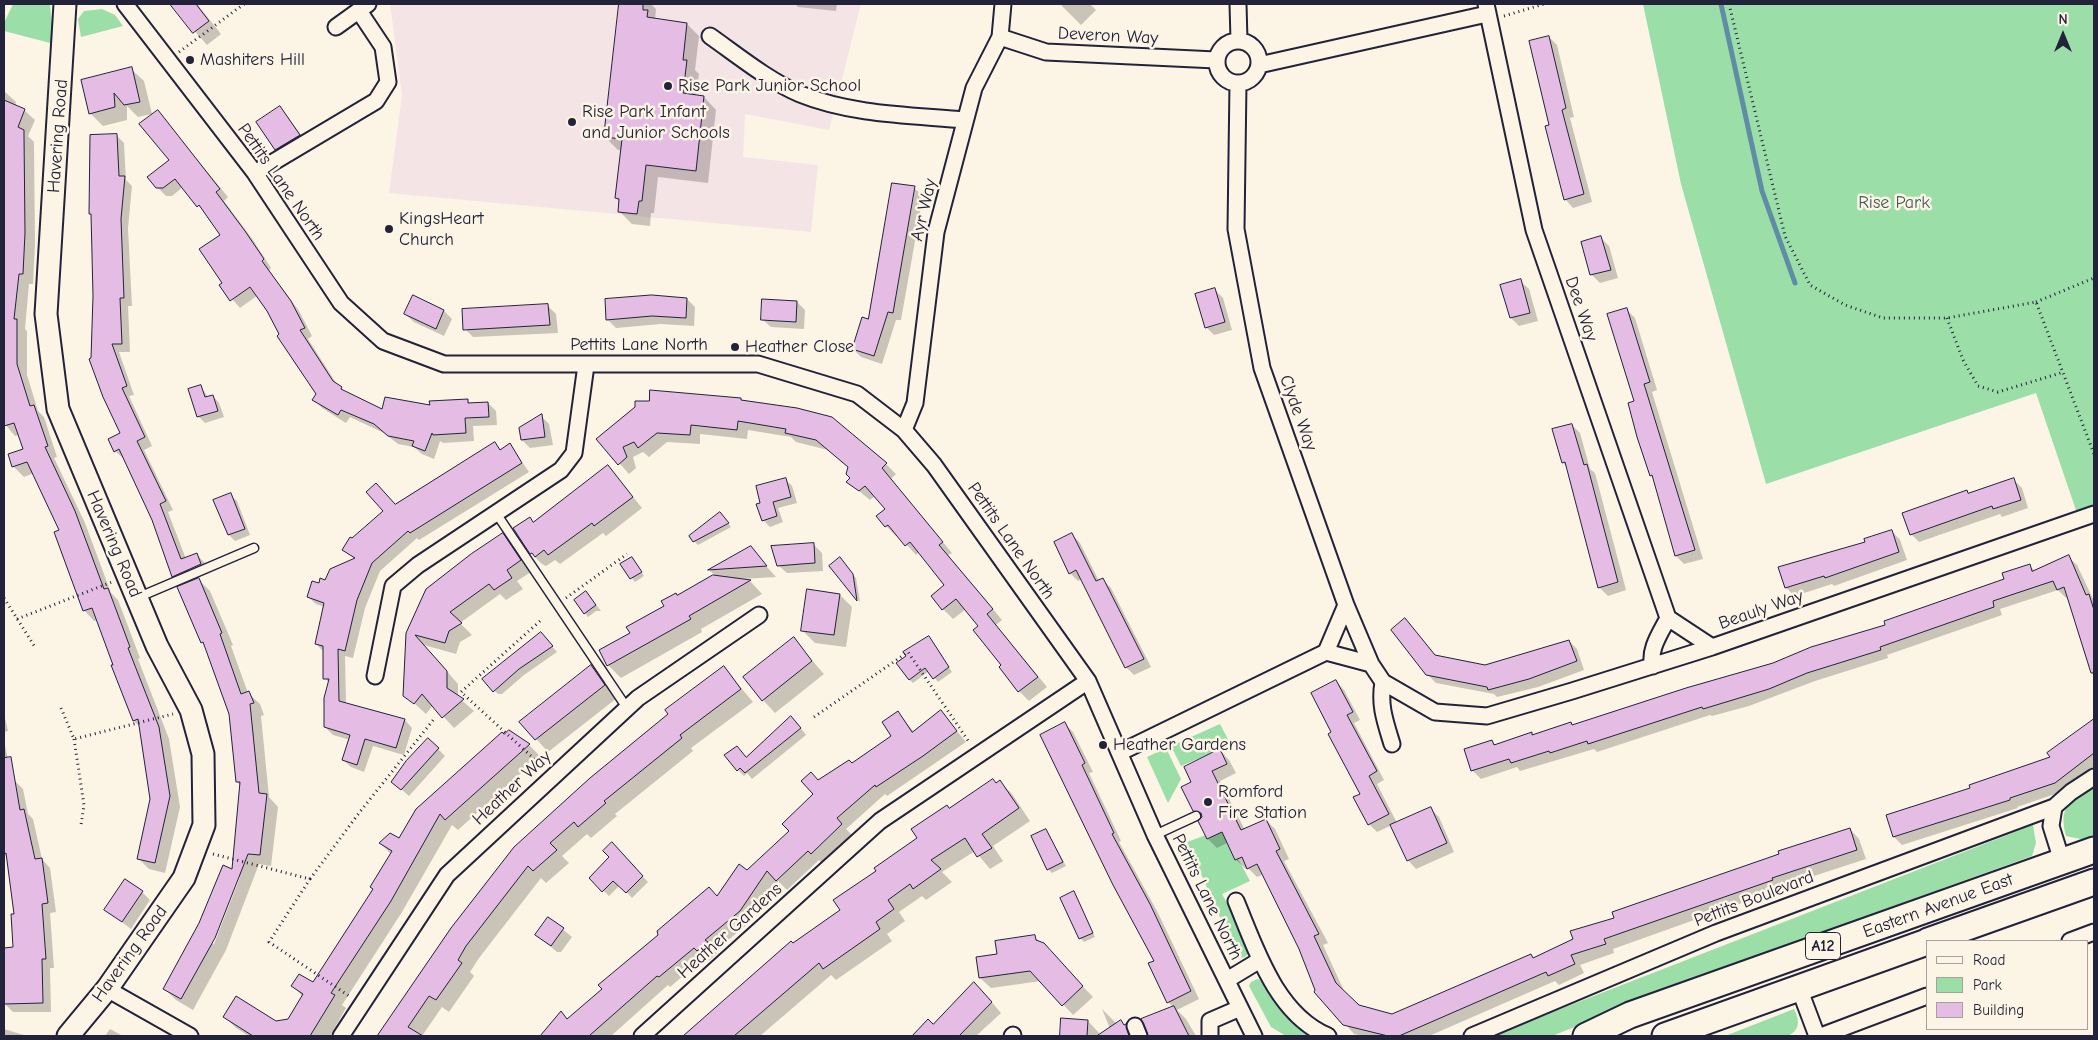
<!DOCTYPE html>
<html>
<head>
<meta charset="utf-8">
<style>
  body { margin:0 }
  #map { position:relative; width:2098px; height:1040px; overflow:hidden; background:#fcf5e5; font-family:"Comic Neue",sans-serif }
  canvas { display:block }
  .frame { position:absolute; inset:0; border:5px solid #22223b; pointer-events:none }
  .legend { position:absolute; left:1926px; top:940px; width:162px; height:90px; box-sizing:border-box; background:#fcf5e5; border:1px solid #a5a1a1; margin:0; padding:6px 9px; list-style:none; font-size:15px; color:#22223b }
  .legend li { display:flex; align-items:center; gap:10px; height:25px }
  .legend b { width:25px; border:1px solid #a5a1a1 }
  .north { position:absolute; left:2038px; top:10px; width:50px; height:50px; -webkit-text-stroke:4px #fcf5e5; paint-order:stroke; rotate:0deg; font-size:14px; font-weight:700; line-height:20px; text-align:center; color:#22223b }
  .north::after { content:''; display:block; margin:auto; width:18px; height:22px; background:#22223b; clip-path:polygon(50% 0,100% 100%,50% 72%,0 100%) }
</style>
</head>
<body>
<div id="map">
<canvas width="2098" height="1040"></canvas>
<div class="frame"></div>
<ul class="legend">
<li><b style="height:6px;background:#fcf5e5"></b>Road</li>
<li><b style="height:14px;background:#9bdea8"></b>Park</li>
<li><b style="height:14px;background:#e4bce4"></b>Building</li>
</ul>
<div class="north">N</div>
</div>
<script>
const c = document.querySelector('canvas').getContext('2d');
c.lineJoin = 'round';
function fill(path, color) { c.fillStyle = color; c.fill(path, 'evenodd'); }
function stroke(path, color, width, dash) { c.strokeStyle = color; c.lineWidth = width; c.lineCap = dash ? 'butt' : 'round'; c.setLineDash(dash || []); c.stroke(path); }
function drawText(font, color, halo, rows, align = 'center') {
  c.font = font + ' "Comic Neue",sans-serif'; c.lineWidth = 5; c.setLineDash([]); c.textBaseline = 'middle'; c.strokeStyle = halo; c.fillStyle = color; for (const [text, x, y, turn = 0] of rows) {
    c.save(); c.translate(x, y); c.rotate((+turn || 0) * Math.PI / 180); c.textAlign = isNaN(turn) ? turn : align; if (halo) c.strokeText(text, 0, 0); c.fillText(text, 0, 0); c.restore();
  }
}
fill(new Path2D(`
  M390,4H861L829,130L745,114L743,157L818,165L811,232L389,193L402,95Z`), '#f5e4e5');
fill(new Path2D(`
  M13,4H50L54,44L4,31V23Z
  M1643,4H2094V514L2079,519L2036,393L1766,484L1681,184Z
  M102,9L115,15L123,26L81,37L78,19L84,11Z
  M1220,724L1231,745L1181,766L1171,746Z
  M1166,748L1181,779L1168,803L1147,757Z
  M2094,787V837L2085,840L2066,836C2058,805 2070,803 2094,787Z
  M2033,825L2036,843L2032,856L1714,971L1552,1036H1491Z
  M1228,827V840L1250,881L1222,894L1249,942L1250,952L1245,957L1238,958L1187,842Z
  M1257,979L1268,983L1289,1015L1309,1036H1286L1271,1027L1249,986L1251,982Z
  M1794,1009C1800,1021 1800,1030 1788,1036H1725Z`), '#9bdea8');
fill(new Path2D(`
  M171,4H197L221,34L207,45Z
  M620,4H651L656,9L655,20L687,24L699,36L695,70L699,74L696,96L704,97L716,110L708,183L658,177L654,213H651L650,226L632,224L619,211L620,202L616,198L622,150H618L605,137Z
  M795,4H837L836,11L798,7Z
  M1060,4H1090L1096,10L1081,25Z
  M1549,37L1557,45L1574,117L1570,118L1592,202L1573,208L1565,199L1551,126Z
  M131,69L144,81L152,114L138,117L127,106V120L103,126L90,113Z
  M4,91L16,102L15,106L24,110L35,120L28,136L34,142V147L35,244L33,284H29L25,329L27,331V375L38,411L44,417L57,457L54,458L85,523L111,593L118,600L140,658L138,659L169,739L180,807L165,873L149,869L138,858L152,799L140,727L134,721L98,620L94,621L84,610L61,531L34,473L24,477L13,466L24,449L19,435L15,436L4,423Z
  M280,107L308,144L284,158L276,150Z
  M157,111L228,197L224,201L253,240L271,268L269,270L299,311L312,336L308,339L338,386L348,394L383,411L431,407L467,400L471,404L488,403L496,411L497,425L473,426L474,441L443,443L440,441L434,459L422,454L414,447L398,444L384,433L350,417L346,423L322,408L314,399L317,394L258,295L240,308L221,286L224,284L222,236L206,214L183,187L172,196H166L157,187L170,161Z
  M116,135L124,143L126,180L132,186L128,228L132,306H128L130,352H119L134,395L129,396L152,446L144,450L173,510L168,512L186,559L197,555L205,563L209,573L197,578L210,591L233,645L231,646L248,693L260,704L264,715L261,716L269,797L278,807L271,866L259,864L226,950L193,1010L176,1000L165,989L233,870L241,786L237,782L230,714L183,586L173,576L153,519L124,459L115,451L121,434L93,359L94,296L93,216L91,214ZM237,877H240L214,944L211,943Z
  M914,188L923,196L901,320H896L882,364L861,357L853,349L869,320Z
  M1601,238L1609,246L1618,278L1600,283L1592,275L1583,243Z
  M1520,281L1529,289L1538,321L1519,326L1511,318L1502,286Z
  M1215,290L1223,298L1232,330L1214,335L1206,327Z
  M413,297L444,311L452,319L444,336L414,322L405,314Z
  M687,299L695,307L694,326L661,324L616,328L607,319Z
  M797,302L805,310L804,329L771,327L762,319Z
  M548,306L556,314L558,333L473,337L465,329Z
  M1627,310L1635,318L1657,390L1652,392L1703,559L1684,564L1676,556L1655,479L1651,475Z
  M200,386L208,397L213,396L219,403L224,417L205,423L198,416Z
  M741,399L743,402L832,419L886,464L896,474L891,479L952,553L948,555L1002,620L996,625L1047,687L1029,701L1019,691L980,627L966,609L953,619L943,609L932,596L946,585L919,552L916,555L898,535L896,536L886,526L878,516L886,509L875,496L870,500L848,482L851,478L849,468L828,450L796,442L791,437L748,430L747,439L700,434V444L667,442L649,457L643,452L633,457L636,468L629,474L598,439Z
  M541,416L549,424L553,445L530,448L522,440Z
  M1572,425L1580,433L1590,469L1595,473L1626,590L1608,596L1599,587L1567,467L1563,463Z
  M495,444L501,450L510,445L529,472L419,540L417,538L380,571L365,608L353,658L345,656L346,704L405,720L412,728L404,755L373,746L364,772L351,767L343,760L350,740L333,735L325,727L329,683L325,678L324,652L316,644L325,607L316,604L308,597L320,585L355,559L344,550L352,540L396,505Z
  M608,466L642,508L606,536L603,533L560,564L555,560L546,566L542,564L531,553L515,529L530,519L534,523Z
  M785,479L792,486L797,503L778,508L783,522L770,527L763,520L758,505Z
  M2013,479L2022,488L2028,508L2002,517L2000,514L1919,542L1911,534L1967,492L1969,494Z
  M230,495L237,501L250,535L235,541L229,535Z
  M723,517L731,527L698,545L694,541Z
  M1892,531L1900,540L1907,560L1834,586L1832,584L1795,596L1786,588L1780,568L1866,542Z
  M1072,534L1080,543L1099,581L1102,579L1111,588L1151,667L1134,675L1126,667L1082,579L1078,581L1070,573Z
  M503,535L514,546L531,572L517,581L523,589L506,600L500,594L460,623L472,635L460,642L456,654L424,645L458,684V697L474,711L454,728L433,705L426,714L405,695L409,628Z
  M814,545L822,553L823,571L787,573L778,565Z
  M750,548L776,577L741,579L751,582L762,594L701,629L702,632L621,678L608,665L631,633L678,596L715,575L710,571Z
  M2068,557L2077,565L2094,601V678L2068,597L2066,598L2058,590L2000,609L2002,615L1887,655L1888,658L1815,681L1749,706L1712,716L1710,715L1597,752L1594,749L1520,771L1517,767L1481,779L1472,770L1492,742L1496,745L1531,734L1533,736L1573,726L1773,665L1887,625L2005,580L2030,566L2035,571Z
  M635,562L644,576L635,582L622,565Z
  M843,563L856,578L860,602L830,566Z
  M586,592L601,611H596L588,617L585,613Z
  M840,595L852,607L846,647L815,643L802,630Z
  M1405,620L1437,657L1485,667L1569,641L1577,649L1584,670L1538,687L1497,697L1494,694L1436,683L1427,674Z
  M546,639L557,652L524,675L502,694H498L492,688Z
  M793,639L824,674L775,713L763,700Z
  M932,641L952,672L938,682L929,671L913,683L910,680Z
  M591,667L604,679L617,698L548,752L521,722Z
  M724,668L753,702L691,748L693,751L615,814L617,816L591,838L587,834L562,856L569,863L546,883L541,878L479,958L470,972L474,976L449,1012L442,1007L422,1036H380L452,929Z
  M1336,681L1344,690L1360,720L1354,723L1384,780L1377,784L1397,823L1430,808L1439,817L1454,852L1416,869L1408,860L1392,825L1377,832L1369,824L1361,795L1333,732Z
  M941,712L966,742L887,796L885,794L846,829L852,835L822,863L819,860L787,890L778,881L749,923L715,951L717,953L709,961L705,957L670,987L668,985L611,1036H542L561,1013L568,1020L748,871L790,831L815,794L819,782L852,764L893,736L898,713L914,732Z
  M4,714L8,731L4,732Z
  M788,719L799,726L806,735L752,779L747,773L744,776L738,770Z
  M2094,720V768L2064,791L2017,807L2018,808L1902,845L1894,837L1972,789L2052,758L2049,753Z
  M1065,724L1073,732L1093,772L1089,773L1121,841L1119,842L1158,913L1199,999L1177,1010L1186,1019L1196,1036H1149L1142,1019L1173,1007L1168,1002L1156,961Z
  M504,736L529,745L540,756L458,830L452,825L402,912L342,1005L346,1008L330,1036H249L236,1028L224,1016L275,1022L289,1020L303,997L293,986L313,984L374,889L391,854L380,843L399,840Z
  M428,739L445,756L409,796L393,782Z
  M4,740L12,780H14L23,789L28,814L33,819L42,859L50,868L56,912L50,913L54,968H50L51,1012H13L4,1003V949H14L16,915L8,858L4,854Z
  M1220,750L1229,760L1236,773L1220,781L1245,830L1266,820L1275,829L1289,859L1284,861L1328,943L1323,945L1345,993L1359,1006L1392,1015L1530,955L1534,959L1615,918L1850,829L1859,839L1866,859L1780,887L1781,889L1613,949L1614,953L1580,965L1584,973L1559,985L1555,981L1429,1036H1363L1354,1034L1317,991L1300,949L1264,874L1257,877L1248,868L1246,869L1236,860L1229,842L1217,848L1208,839L1200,821L1202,818L1194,810L1193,783Z
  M1000,782L1012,794L1030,821L993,846L1003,861L990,869L975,851L942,872L952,882L926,900L922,896L899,912L905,921L887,934L892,941L836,980L831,975L760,1036H685L791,942L793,944L842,911L878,871L919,838L949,809Z
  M1046,830L1066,866L1052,873L1048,869Z
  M612,844L648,882L632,898L620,885L609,896L590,878L611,858Z
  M142,892L150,900L131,929L105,909Z
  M1074,893L1095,937L1084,942L1080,938Z
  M549,918L572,937L561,952H557L537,935Z
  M1034,936L1093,997L1073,1015L1041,981L991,988L980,978L998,955Z
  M984,993L1001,1013L976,1036H911L928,1021L933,1026Z
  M1102,1009L1117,1024L1121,1021L1136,1036H1113Z
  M1062,1019L1088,1021L1099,1033V1036H1061Z
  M4,1029L27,1036H4Z
  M110,1029L123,1036H105Z`), '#0003');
stroke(new Path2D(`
  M1721,4L1762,191L1795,283`), '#608da5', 5);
const building = new Path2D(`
  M170,4H196L209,21L193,33Z
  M619,4H643V10H648L647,17L687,23L683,60H687L683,93L704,96L696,171L646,165L642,201H639L637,214L618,212L619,199L615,198L622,139L604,137Z
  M1549,36L1566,108L1562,110L1584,194L1564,200L1545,126L1549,125L1529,41Z
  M132,67L140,102L124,105L114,93L115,107L89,114L81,80Z
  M4,100L25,109L18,127L24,130V135L25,233L23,274H19L14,319H17V364L30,406L34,405L48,446L45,447L75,511L104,589L108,588L130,647L128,648L159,727L170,796L155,863L137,859L150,799L138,719L133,721L111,665H113L92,608L83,611L54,532L59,530L27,462L12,467L8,454L23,449L14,423L4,426Z
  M280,106L300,135L275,150L256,122Z
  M158,110L220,189L216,192L245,231L264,259L262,261L291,301L305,328L300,330L333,381L342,387L341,389L382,409L385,397L430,405L429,401L468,399V403L488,402L489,417L465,418L466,433L433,435L432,433L425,451L412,446L414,441L388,436L374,424L341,410L338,415L312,400L316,394L277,336L279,334L267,311L250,287L230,301L219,285L222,283L199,249L220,235L199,205L197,207L175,179L163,188H156L147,177L169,160L139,124Z
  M117,134L119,176H125L121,219L124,298H120L122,344H112L127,386L122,388L145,437L137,441L166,501L160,504L181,559L197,553L201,564L172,577L152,520L119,449L114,452L108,439L120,433L103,397L89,359L91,358L93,296L91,214H89L90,135Z
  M892,183L915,186L893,313L888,312L874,356L852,349L862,317L868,319Z
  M1601,236L1611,270L1590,275L1581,242Z
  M1521,279L1530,313L1510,318L1500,285Z
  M1215,288L1225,322L1205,328L1195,294Z
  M413,295L444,310L436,329L404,314Z
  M652,295L687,298L686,318L652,316L606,320L605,299Z
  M762,299L797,301L796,322L761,320Z
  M548,304L550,325L463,330L462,309Z
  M1627,308L1650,382L1644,384L1695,550L1675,556L1652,475L1650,476L1637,437L1628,403L1634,401L1607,314Z
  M201,385L205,397L213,395L218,411L197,417L188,389Z
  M650,390L741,398V400L797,408L832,417L887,463L882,468L943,542L939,545L993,609L987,614L1038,677L1018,692L999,667L1001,665L973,630L978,626L956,599L942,610L931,596L944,585L910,542L905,546L888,525L885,527L876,516L885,509L865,486L859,491L846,482L850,478L846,474L848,467L816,440L785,433L786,429L738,421L737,430L691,425L690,435L657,433L638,448L634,442L623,447L627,457L618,465L596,439L635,407V401H649Z
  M542,414L545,437L521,440L519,428Z
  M1572,424L1584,465L1587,464L1618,582L1598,588L1565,462L1562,463L1552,429Z
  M495,442L500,450L510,443L522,463L410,533L408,531L372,563L357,600L345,651L338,649L339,701L405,719L396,748L365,739L357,765L342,760L350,735L324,727V698L329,679H323V646L315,644L324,603L307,597L312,581L319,583L320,578L325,580L330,569L355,558L342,550L350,537L352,538L383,511L366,492L376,483L395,504Z
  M608,465L633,497L594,526L592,523L548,555L544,550L535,557L532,553L530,554L513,528L530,517L533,522Z
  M786,478L791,497L773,502L777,516L762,521L756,504L760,503L756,486Z
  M2014,478L2021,500L1993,509L1992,506L1910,535L1902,513L1967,490L1968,493Z
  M231,493L245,529L228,535L213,500Z
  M720,512L729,523L693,542L689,536Z
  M1892,530L1899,552L1825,578L1824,576L1785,588L1778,567L1865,542L1864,539Z
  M503,533L521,560L507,570L512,578L494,590L489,584L450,612L462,623L449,631L445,643L415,635L447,671V688L464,699L442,718L422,694L414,704L403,696L406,633L426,589L471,554Z
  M1072,533L1096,581L1103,578L1144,659L1125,668L1076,570L1069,574L1054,542Z
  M814,543L815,563L801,564L777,566L771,546Z
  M751,546L767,566L708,570Z
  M2069,555L2086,595L2089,594L2094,610V673H2091L2064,587L2057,590L2053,581L1993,601L1994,607L1880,647L1881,650L1807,673L1769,689L1703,709L1702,707L1588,744L1587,741L1550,753L1549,751L1511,763L1509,759L1471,771L1464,749L1492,740L1494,745L1532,732V735L1571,722L1572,725L1686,688L1773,663L1811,647L1885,625L1884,621L2004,579L2002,573L2030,564L2032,571Z
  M632,557L642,572L630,579L620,564Z
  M840,557L853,574L857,601L829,566Z
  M713,575L751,580L689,616L691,619L607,666L599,650L630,633L626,627L664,606L661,601L676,593L677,595Z
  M199,578L222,633L220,634L241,694L249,691L254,703L250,704L259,793L267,794L260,855L248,854L215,938L181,999L163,989L199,923L223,865L232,869L240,782H236L229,714L203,642L201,643L177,587Z
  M807,589L840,594L834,635L801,631Z
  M586,591L596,605L584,614L574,600Z
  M1405,618L1435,655L1485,665L1569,640L1577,661L1529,679L1488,690L1487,687L1426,675L1391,630Z
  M541,632L553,646L519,669L493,692L482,679Z
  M929,636L949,667L933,679L925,668L909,680L896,663L906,656L903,652Z
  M794,637L812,661L762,701L743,677Z
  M591,665L605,685L535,740L519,722Z
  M724,666L741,689L680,735L682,738L604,801L606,803L578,827L574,822L550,843L557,850L533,871L528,866L466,946L458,960L462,963L436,1000L429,996L408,1027L423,1036H377L451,928L514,847L590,778L668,714L665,710Z
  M1336,680L1353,712L1347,715L1377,771L1369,776L1389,814L1368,825L1353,797L1360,794L1328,734L1331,732L1311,693Z
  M941,710L957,731L923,756L876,787L875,785L837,818L842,824L811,854L808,851L776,881L767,871L740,911L705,940L708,942L697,951L694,948L659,977L657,976L589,1036H540L561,1011L567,1019L602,989L598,985L658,935L657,931L709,887L717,896L739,864L747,870L789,831L782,824L813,794L801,781L811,772L818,780L849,760L852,763L891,736L882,722L898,711L912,732Z
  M791,716L801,728L745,773L740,768L737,771L724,755L737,746L746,757Z
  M2094,719V753L2055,783L2010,798V800L1893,837L1886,815L1970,788L1969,785L2050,757L2047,753Z
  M1065,722L1085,763L1082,765L1114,833L1112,834L1150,904L1191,991L1167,1003L1148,963L1154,961L1113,885L1040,735Z
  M509,730L530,744L445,820L440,814L391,901L331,993L335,995L310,1036H253L223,1017L236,996L276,1021L288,1019L303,994L291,986L299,974L313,982L373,889L370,887L392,851L379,843L390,833L399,838L416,809L502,732L504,734Z
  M428,738L439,748L401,790L391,782L406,761Z
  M1220,749L1227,764L1212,771L1241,830L1266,819L1280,849L1276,851L1319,934L1314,936L1336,983L1359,1005L1392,1014L1531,954L1533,958L1573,939L1570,931L1614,918L1612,912L1779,854L1778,851L1850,828L1857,850L1772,878L1773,880L1604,939L1606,944L1571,955L1575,964L1548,976L1546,972L1399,1036H1388L1343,1025L1314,992L1315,990L1299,949L1257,864L1247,869L1242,857L1235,860L1222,832L1207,839L1198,821L1202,817L1201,813L1193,811L1181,787L1191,782L1184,767Z
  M11,757L20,810L24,809L35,859L42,858L48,903L42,904L46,959H42L43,1003L4,1004V948L13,947L11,914H14L6,853L4,854V758Z
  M993,779L996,783L1000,780L1019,808L982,834L992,848L977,857L965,838L931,860L941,869L913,889L910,884L888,900L894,909L876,922L880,929L823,969L819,963L734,1036H683L791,941L793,943L840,910L833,900L876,871L874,868L917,838L911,829L947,805L949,808Z
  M1431,807L1447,843L1407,861L1390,825Z
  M1046,829L1063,862L1047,870L1031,836Z
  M612,842L643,876L626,893L613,881L602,892L589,878L609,857L603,851Z
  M125,879L143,891L122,922L104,910Z
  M1074,891L1093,933L1079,939L1060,898Z
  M548,917L564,928L551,946L535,935Z
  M1035,935L1036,940L1044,943L1083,986L1062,1006L1030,971L979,978L976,957L997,954L995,941Z
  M974,982L992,1002L959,1036H912L928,1019L933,1024Z
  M1174,1006L1189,1036H1148L1141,1019Z
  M1061,1018L1088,1020L1087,1036H1060Z
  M1121,1020L1124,1025L1126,1024L1129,1036H1097Z`);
fill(building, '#e4bce4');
stroke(building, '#22223b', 1);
const service = new Path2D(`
  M496,513L627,708
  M139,597L254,548
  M1155,835L1196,816`);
const minor = new Path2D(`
  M125,4L255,173L341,303L383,341L444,364H758L857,394L904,430L934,465L1088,681L1155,835L1254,1036
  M1238,4L1239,40
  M1486,4L1534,230L1668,618
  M336,27L368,4
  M710,36C737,55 769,81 800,94C852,115 910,115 965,120
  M1000,37L1046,52L1216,60
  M1217 62a21 21 0 1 1 42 0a21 21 0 1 1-42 0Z
  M1259,65L1487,14
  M1238,83L1236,229L1262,368L1346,605L1371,664L1383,682L1435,712L1487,716L1572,691L1712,647L2094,514
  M255,173L376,101L388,82L383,47L359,11
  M904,430L915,403L936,232L974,88L1000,37L1003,4
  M1326,652L1371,664
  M1653,666C1648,650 1661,632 1668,618L1712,647
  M375,676L393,586L418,565L561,470L574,453L586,365
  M1383,682C1379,705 1385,721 1392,744
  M1121,752L1326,652L1346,605
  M2054,807L2051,826L2062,861
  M1236,901C1256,949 1276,1014 1328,1036
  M2070,941L2094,932
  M1227,980L1260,960
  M1799,988L1817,1036
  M107,989L190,1036
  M1135,1026L1139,1036
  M341,1036L447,875L638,698L759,615
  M642,1036L880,821L1088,681
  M1012,1036L1013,1035
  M1210,1036V1021L1240,1008
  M1472,1036L1716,933L2054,807L2071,792L2094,777
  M1821,1036L1927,996`);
const secondary = new Path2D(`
  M65,4L46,314L58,409L157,646L191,710L203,754L204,825L184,878L107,989L68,1036`);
const trunk = new Path2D(`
  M1928,941L2094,882
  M1586,1036L1630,1015L2094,850
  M1665,1036L1927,942`);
stroke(service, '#22223b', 11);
stroke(minor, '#22223b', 19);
stroke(secondary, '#22223b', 25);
stroke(trunk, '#22223b', 29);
stroke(new Path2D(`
  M1729,4L1785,236L1810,285L1845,305L1883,318H1947L2036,302L2094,454
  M1504,16L1544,4
  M179,52L244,4
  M2036,302L2094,278
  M1947,318L1963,360L1978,386L1998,392L2064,372
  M4,598L35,647
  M566,598L627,554
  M17,619L112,582
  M540,621L461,692L543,767
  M61,708L74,739L173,714
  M814,717L908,652L969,742
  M74,739L84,805L81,825
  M213,854L310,879L269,942L349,996
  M310,879L359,813L434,719`), '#22223b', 3, [1, 4]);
stroke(service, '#fcf5e5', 8);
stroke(minor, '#fcf5e5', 15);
stroke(secondary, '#fcf5e5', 21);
stroke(trunk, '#fcf5e5', 25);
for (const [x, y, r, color] of [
  [190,60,5,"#22223b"],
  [668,86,5,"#22223b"],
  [572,122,5,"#22223b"],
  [389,229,5,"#22223b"],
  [735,347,5,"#22223b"],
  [1103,745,5,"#22223b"],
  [1208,802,5,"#22223b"]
]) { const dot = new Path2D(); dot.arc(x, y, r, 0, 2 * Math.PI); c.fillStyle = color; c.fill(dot); stroke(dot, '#fcf5e5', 2); }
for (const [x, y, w] of [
  [1823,946,35]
]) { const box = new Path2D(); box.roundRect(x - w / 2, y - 13.5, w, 27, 4); c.fillStyle = '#fcf5e5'; c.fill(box); stroke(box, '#22223b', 1); }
drawText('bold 16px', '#22223b', null, [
  ["A12",1823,946]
]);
drawText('18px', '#22223b', '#fcf5e5', [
  ["Deveron Way",1108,36,3],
  ["Havering Road",58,136,-86],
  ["Pettits Lane North",281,182,55],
  ["Ayr Way",924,210,-77],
  ["Dee Way",1581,309,71],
  ["Pettits Lane North",639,345],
  ["Clyde Way",1298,413,70],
  ["Pettits Lane North",1011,541,55],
  ["Havering Road",114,544,67],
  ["Beauly Way",1761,610,-19],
  ["Heather Way",512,788,-43],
  ["Pettits Lane North",1207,897,64],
  ["Pettits Boulevard",1754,899,-21],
  ["Eastern Avenue East",1938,906,-20],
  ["Heather Gardens",730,931,-42],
  ["Havering Road",130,954,-54]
]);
drawText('18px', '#22223b', '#fcf5e5', [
  ["Mashiters Hill",200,60],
  ["Rise Park Junior School",678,86],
  ["Rise Park Infant",582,112],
  ["and Junior Schools",582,133],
  ["KingsHeart",399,219],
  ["Church",399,240],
  ["Heather Close",745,347],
  ["Heather Gardens",1113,745],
  ["Romford",1218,792],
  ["Fire Station",1218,813]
], 'left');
drawText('18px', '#465a5c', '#fcf5e5', [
  ["Rise Park",1894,203]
]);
</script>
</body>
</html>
